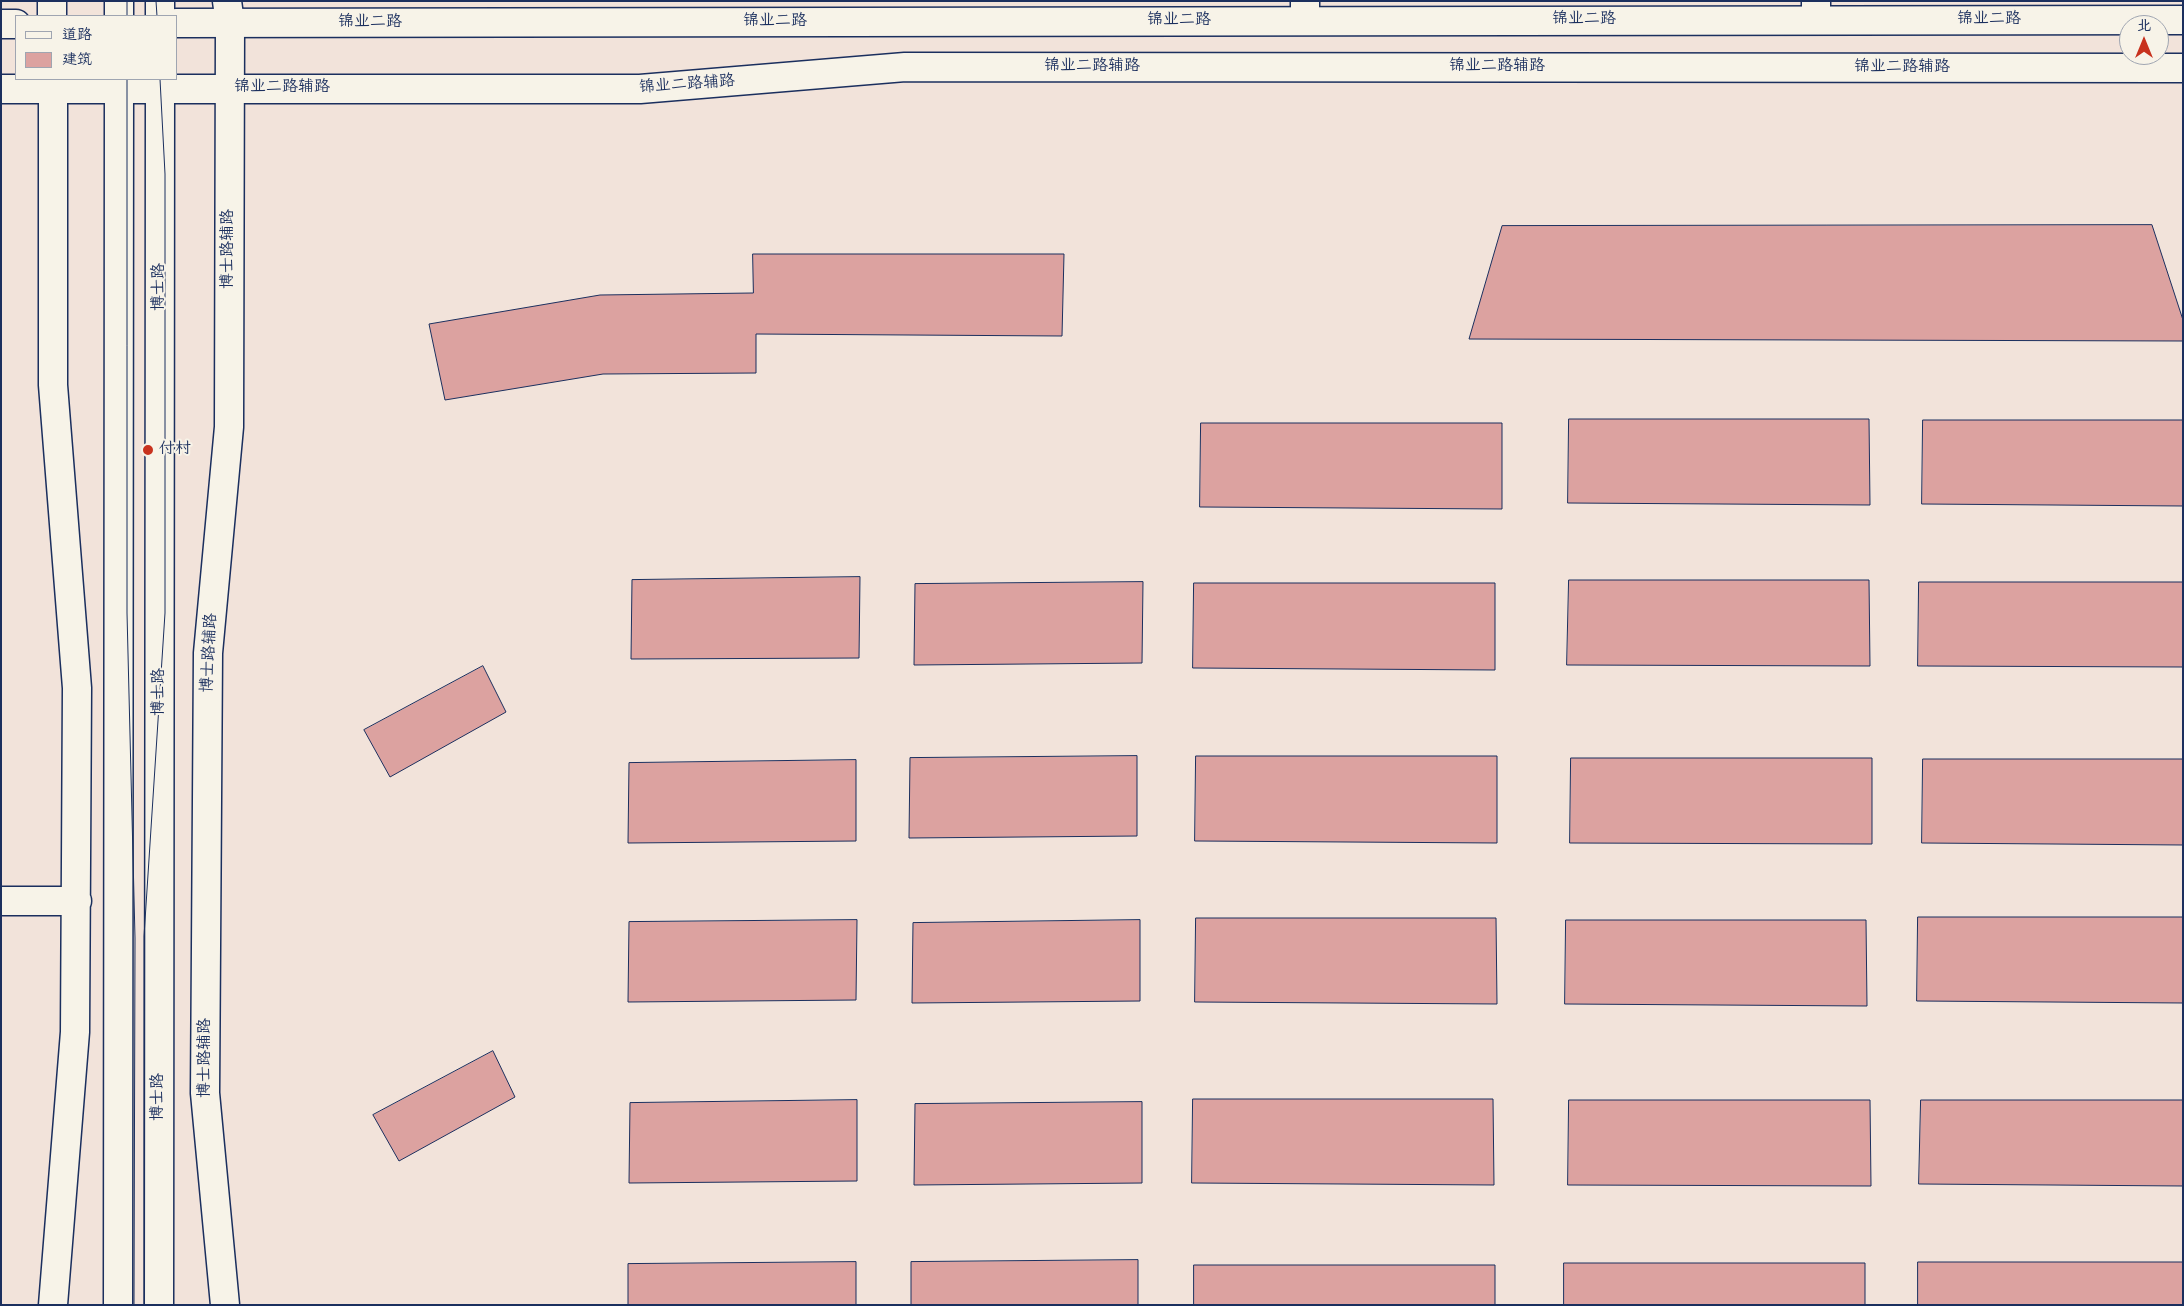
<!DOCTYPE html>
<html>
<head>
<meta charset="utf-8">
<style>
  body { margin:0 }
  #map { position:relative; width:2184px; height:1306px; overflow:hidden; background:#f2e3da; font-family:Mynerve,"LXGW WenKai TC",sans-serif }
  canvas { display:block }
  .frame { position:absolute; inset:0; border:2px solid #1b2f5e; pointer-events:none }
  .legend { position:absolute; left:15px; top:15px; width:162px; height:65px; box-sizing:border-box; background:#f7f3e8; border:1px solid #9fa5b1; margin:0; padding:6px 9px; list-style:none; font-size:15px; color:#1b2f5e }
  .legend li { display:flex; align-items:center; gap:10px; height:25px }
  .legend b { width:25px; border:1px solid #9fa5b1 }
  .north { position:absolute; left:2119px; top:15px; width:50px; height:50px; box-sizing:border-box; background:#f7f3e8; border:1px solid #9fa5b1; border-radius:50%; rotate:0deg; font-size:14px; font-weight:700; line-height:20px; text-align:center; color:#1b2f5e }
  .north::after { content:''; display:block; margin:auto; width:18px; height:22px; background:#c8321e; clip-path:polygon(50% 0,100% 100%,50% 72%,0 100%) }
</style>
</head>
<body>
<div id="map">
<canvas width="2184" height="1306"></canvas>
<div class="frame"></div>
<ul class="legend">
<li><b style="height:6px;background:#f7f3e8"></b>道路</li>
<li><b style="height:14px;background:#dca2a0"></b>建筑</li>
</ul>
<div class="north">北</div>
</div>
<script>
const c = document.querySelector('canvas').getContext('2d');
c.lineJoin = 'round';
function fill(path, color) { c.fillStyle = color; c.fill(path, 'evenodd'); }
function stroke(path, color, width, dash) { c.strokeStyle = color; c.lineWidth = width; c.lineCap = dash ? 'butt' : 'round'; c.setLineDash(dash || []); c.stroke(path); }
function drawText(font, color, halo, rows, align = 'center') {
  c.font = font + ' Mynerve,"LXGW WenKai TC",sans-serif'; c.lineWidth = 4; c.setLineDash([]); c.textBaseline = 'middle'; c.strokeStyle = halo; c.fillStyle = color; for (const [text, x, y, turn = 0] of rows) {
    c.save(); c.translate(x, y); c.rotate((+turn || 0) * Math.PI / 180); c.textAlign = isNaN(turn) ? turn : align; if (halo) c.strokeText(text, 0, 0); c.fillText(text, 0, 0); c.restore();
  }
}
const building = new Path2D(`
  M2152,225L2183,320V341L1469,339L1502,226Z
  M753,254H1064L1062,336L756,334V373L603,374L445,400L429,324L600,295L753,293Z
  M1569,419H1869L1870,505L1568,503Z
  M1923,420H2183V506L1922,504Z
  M1201,423H1502V509L1200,507Z
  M860,577L859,658L631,659L632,580Z
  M1569,580H1869L1870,666L1567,665Z
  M1143,582L1142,663L914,665L915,584Z
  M1919,582H2183V667L1918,666Z
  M1194,583H1495V670L1193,668Z
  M483,666L506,712L390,777L364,730Z
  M1137,756V836L909,838L910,758Z
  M1196,756H1497V843L1195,841Z
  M1571,758H1872V844L1570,843Z
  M1923,759H2183V845L1922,843Z
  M856,760V841L628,843L629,763Z
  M1918,917H2183V1003L1917,1001Z
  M1196,918H1496L1497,1004L1195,1002Z
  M857,920L856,1000L628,1002L629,922Z
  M1140,920V1001L912,1003L913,923Z
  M1566,920H1866L1867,1006L1565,1004Z
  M493,1051L515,1097L399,1161L373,1115Z
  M1193,1099H1493L1494,1185L1192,1183Z
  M857,1100V1181L629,1183L630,1103Z
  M1569,1100H1870L1871,1186L1568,1185Z
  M1921,1100H2183V1186L1919,1184Z
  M1142,1102V1183L914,1185L915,1104Z
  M1138,1260V1305H911V1262Z
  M856,1262V1305H628V1264Z
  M1918,1262H2183V1305H1918Z
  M1564,1263H1865V1305H1564Z
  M1194,1265H1495V1305H1194Z`);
fill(building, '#dca2a0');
stroke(building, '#1b2f5e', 1);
const minor = new Path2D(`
  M52,1V16
  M1305,1V20
  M53,79V385L77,688L75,1032L53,1305
  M1,89H640L905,67L2183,68
  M1,901H77
  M225,1305L205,1093L208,653L229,427L230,23L227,1`);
const tertiary = new Path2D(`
  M1816,1V20`);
const secondary = new Path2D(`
  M176,23L2183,20
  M1,24H16`);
const primary = new Path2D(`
  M160,1V16
  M119,16V1
  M118,1305L119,79
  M159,1305L160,79`);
stroke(minor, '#1b2f5e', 31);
stroke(tertiary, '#1b2f5e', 31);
stroke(secondary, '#1b2f5e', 31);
stroke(primary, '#1b2f5e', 31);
stroke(minor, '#f7f3e8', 28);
stroke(tertiary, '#f7f3e8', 28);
stroke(secondary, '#f7f3e8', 28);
stroke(primary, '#f7f3e8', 28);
stroke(new Path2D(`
  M156,1L157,16
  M127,16V1
  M127,79V613L135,938L134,1305
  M144,1305V936L165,613V174L160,79`), '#1b2f5e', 1);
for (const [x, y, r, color] of [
  [148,450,6,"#c8321e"]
]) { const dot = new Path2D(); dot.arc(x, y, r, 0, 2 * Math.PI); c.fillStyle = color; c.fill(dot); stroke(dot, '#f7f3e8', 2); }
drawText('16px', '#1b2f5e', '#f7f3e8', [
  ["锦业二路",1584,20],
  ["锦业二路",1989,20],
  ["锦业二路",1179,21],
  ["锦业二路",775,22],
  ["锦业二路",370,23],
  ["锦业二路辅路",1092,67],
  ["锦业二路辅路",1497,67],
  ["锦业二路辅路",1902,68],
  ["锦业二路辅路",687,85,-4],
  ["锦业二路辅路",282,88],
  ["博士路辅路",229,249,-90],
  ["博士路",160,287,-90],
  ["博士路辅路",210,653,-87],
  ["博士路",160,692,-90],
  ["博士路辅路",206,1058,-90],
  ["博士路",159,1097,-90]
]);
drawText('16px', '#1b2f5e', '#f7f3e8', [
  ["付村",159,450]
], 'left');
</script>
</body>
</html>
